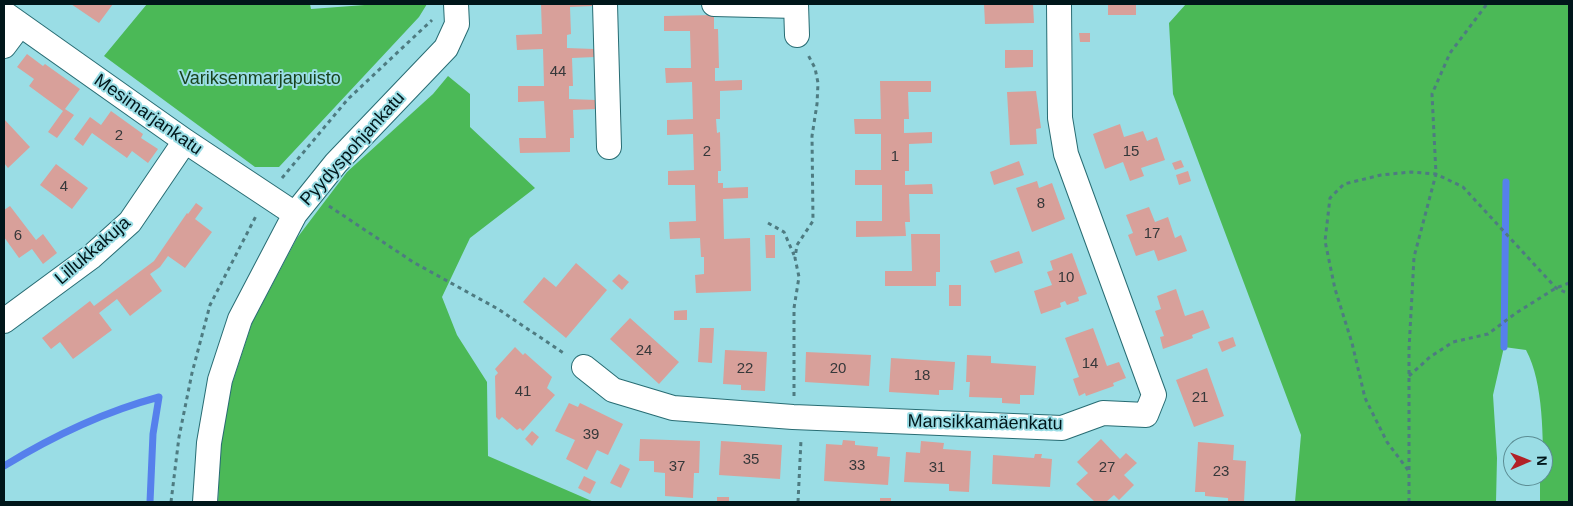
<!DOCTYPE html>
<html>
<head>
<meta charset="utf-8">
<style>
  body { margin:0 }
  #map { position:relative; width:1573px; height:506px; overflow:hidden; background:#9adde5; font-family:Helvetica,sans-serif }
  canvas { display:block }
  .frame { position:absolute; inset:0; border:5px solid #00161a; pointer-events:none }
  .north { position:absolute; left:1503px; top:436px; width:50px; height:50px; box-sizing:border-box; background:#9adde5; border:1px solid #5c8d94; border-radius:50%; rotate:89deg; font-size:14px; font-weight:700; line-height:20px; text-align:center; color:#00161a }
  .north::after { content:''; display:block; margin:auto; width:18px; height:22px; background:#b22126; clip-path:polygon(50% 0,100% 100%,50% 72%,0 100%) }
</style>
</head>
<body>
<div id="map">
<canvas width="1573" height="506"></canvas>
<div class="frame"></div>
<div class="north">N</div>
</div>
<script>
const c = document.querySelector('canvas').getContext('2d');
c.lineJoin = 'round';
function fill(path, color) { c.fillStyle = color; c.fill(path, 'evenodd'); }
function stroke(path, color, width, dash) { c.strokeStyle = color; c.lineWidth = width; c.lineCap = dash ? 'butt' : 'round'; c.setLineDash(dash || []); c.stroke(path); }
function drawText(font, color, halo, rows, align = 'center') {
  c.font = font + ' Helvetica,sans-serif'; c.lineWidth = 4; c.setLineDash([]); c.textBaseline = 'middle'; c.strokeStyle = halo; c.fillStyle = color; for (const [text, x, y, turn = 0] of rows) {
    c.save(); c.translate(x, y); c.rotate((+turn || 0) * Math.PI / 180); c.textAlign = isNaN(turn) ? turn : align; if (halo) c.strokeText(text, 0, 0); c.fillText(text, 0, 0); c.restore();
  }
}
fill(new Path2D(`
  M147,4H310L311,9L378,4H427L419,17L279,167H255L104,56Z
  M1186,4H1569V502H1540V476H1543C1543,440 1544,383 1526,350L1504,347L1493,395L1497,458L1496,502H1295L1301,435L1173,94L1169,23Z
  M448,76L470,94V127L535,188L470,238L442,297L457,335L487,382L488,456L594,502H218L221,443L232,384L252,323L297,238L347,172L433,94Z`), '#4bb957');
stroke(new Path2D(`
  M1504,347L1506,182
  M4,466C53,436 103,412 159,397L153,434L150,502`), '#5680ec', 7);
fill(new Path2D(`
  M71,4H113L99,23Z
  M541,4H593V6L570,7L571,34L567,35V48L594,49L595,57L572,58L573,86H569V99L596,100V109L573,110L574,138H570V152L520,153L519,138H546L544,101L518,102V86H544L543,49L517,50L516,35L542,34Z
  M984,4H1033L1034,23L985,24Z
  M1108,4H1136V15H1108Z
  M714,15V29H718L719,68H715V81L742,80V90L720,91V119H716L717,133L720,132L721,171H718V183H723V188L748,187V198L723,199L724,239L750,238L751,291L696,293L695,275L704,274V257H701L700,238L670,239L669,222L696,221L695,185H668V171L694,170L693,134L667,135V120L693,119L692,82L666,83L665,68H691L690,31H664V16Z
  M1079,33H1090V42H1080Z
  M1005,50H1033V67L1005,68Z
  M27,54L43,66L45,64L80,89L65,109L74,115L57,138L48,132L63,111L29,86L34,79L17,67Z
  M880,81H931V92H908L909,119H904V133L932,132V143L909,144V171H905V185L932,184L933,194H909L910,222H905L906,236L856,237V221H882V185H855V170H881V134H855L854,119H881Z
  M1036,91L1041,128L1036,129L1037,144L1010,145L1007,92Z
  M111,111L143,134L141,138L158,149L148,163L132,151L127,158L92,133L83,146L74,139L90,117L101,125Z
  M4,119L30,147L8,168L4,163Z
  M1120,124L1124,137L1143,131L1147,141L1157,137L1165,160L1141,168L1144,176L1130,181L1123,162L1105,169L1093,134Z
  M1181,160L1184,167L1175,170L1172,163Z
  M1019,161L1024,175L994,185L990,172Z
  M56,164L88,188L72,209L40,185Z
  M1188,171L1191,181L1179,185L1176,175Z
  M1037,181L1039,188L1052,183L1065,219L1032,232L1016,188Z
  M196,203L203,208L195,219L212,232L185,268L168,256L160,267L150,274L162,291L130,316L117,299L99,313L112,330L73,359L60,342L51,349L42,338L90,301L94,306L154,261L187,213L188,214Z
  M10,206L36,240L43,234L57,253L43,264L32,249L19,258L4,237V210Z
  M1149,207L1155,222L1168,217L1175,238L1181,235L1187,251L1158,261L1154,250L1136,256L1128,235L1133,233L1126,215Z
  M911,234H940V272H936V286H885V271H912Z
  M765,235H775V258H766Z
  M1019,251L1023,263L995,273L990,261Z
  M1072,253L1087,294L1078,297L1079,301L1067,305L1065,301L1060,303L1061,307L1041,314L1034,291L1052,285L1047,272L1053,270L1050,261Z
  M576,263L607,290L566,338L523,302L544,277L556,287Z
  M619,274L629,282L622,290L612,281Z
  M949,285H961V306H949Z
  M1176,289L1185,316L1203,310L1210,328L1192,335L1193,338L1163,349L1160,337L1164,336L1155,311L1161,309L1157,296Z
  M687,310V320H674V311Z
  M630,318L679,362L659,384L610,339Z
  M700,328H714L712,363L698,362Z
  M1093,328L1107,366L1119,362L1126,378L1113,383L1114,386L1086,396L1085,393L1079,396L1073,379L1079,377L1065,338Z
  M1233,337L1236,346L1222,352L1218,342Z
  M515,347L523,355L525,353L552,377L547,388L555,395L523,431L520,428L517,430L502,417L499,420L496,417L495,376L498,373L495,369Z
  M725,350L767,352L765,391L741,390V385L723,384Z
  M806,352L871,355L869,386L805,382Z
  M967,355L991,356V363L1036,366L1034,395H1020V404L1002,403V398L969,397L970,382H966Z
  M891,358L955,362L953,390H939V395L889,392Z
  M1207,368L1224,416L1194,427L1176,380Z
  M569,403L578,407L580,403L623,424L608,455L597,450L587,470L566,459L575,440L555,431Z
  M532,431L539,437L532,446L525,439Z
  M640,439L700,441L699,473H694L693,498L665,496V473L654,472V461H639Z
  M1101,439L1120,459L1126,453L1137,463L1124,475L1134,485L1119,500L1114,495L1106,502H1095L1076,484L1088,473L1077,462Z
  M843,440L855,441V445L878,447L877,456L890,457L888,485L824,481L826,444L842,445Z
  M721,441L782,445L780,479L719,475Z
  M921,441L944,443L943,449L971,451L969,492L949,491V484L904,482L906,452L920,453Z
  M1198,442L1234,445L1233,460L1246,461L1244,502H1228V498L1205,496V492H1195Z
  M1035,454H1042L1041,458L1052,459L1050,487L992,484L993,455L1034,458Z
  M620,464L630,469L621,488L610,483Z
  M584,476L596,482L590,494L578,488Z
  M717,497H729V502H717Z
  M880,498H891V502H880Z`), '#d8a09a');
const minor = new Path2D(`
  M605,4L609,147
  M714,4L796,6
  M796,4L797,35
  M4,13L185,141L295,214
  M4,46L19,26
  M4,321L91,257L130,222L185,141
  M584,367L613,390L673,408L793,417L1062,428L1103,413L1146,415L1154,395L1066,154L1060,118L1059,4
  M205,502L209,443L220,380L240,319L295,214L336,163L446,48L457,24L456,4`);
stroke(minor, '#286c73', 26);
stroke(new Path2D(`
  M282,178L348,99L432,20
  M329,206L413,262L498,309L565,354
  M768,223L784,232L794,255
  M1409,376L1430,357L1453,342L1488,334L1516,313L1556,288L1569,283
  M794,396V308L799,277L795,258L797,245L813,221L812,136L817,104L818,83L815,68L807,53
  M1408,470L1387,442L1365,398L1352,343L1335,289L1325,241L1330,198L1344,184L1381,175L1411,172L1436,174L1463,187L1556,288L1569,294
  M171,502L179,437L192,373L210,305L256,216
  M798,502L801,440
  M1409,502V349L1413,276L1414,257L1436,174L1432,94L1450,53L1487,4`), '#4e7b81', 3, [4, 4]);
stroke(minor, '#fff', 24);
drawText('15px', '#36383a', null, [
  ["44",558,72],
  ["2",119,136],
  ["2",707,152],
  ["15",1131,152],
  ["1",895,157],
  ["4",64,187],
  ["8",1041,204],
  ["17",1152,234],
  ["6",18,236],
  ["10",1066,278],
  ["24",644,351],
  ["14",1090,364],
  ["22",745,369],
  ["20",838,369],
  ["18",922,376],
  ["41",523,392],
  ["21",1200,398],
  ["39",591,435],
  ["35",751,460],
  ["33",857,466],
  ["37",677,467],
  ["31",937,468],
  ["27",1107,468],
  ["23",1221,472]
]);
drawText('18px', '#19431d', '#9adde5', [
  ["Variksenmarjapuisto",260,79]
]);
drawText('18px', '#00161a', '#9adde5', [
  ["Mesimarjankatu",148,115,35],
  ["Pyydyspohjankatu",353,149,-48],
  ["Lillukkakuja",93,251,-41],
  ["Mansikkamäenkatu",985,423,1]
]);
</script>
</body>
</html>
